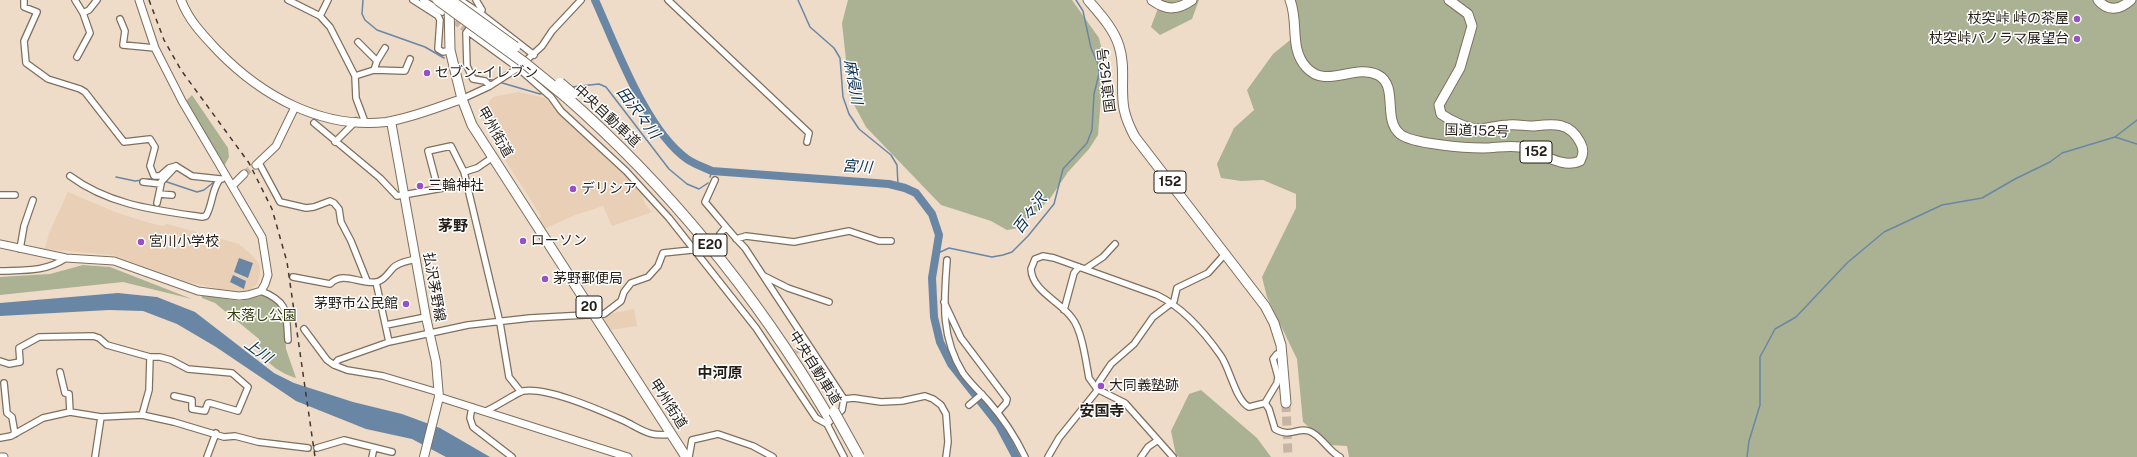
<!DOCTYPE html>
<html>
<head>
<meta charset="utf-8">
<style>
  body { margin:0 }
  canvas { display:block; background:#eedbc8 }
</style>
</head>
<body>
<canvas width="2137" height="457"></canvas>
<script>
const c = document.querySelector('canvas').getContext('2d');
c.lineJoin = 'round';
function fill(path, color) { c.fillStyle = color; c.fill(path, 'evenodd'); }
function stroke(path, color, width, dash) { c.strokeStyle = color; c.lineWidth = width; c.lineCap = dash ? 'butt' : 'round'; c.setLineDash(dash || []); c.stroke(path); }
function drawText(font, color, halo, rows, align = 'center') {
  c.font = font + ' "Public Sans","Noto Sans JP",sans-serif'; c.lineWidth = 3; c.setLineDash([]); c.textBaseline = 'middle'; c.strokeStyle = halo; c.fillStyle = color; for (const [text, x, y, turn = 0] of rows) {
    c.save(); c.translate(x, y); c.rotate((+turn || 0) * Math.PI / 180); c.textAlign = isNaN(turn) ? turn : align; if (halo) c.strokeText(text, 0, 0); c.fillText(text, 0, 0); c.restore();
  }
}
fill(new Path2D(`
  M519,92L545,98L561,116L643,193L642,195L645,204L652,212L612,226L603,206L575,215L544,229L537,219L541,216L495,144L481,117L487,105L493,97Z
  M68,192L115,212L146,222L163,226L167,224L239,244L255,258L260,266V274L257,284L248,291L224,290L188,282L112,255L45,249L49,233Z
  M634,309L637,326L609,330L603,320V317L609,314Z`), '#e8cfb6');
fill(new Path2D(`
  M848,0H1072L1099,38L1104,59L1098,135L1089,149L1068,172L1049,200L1019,228L1007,230L991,221L941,205L866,127L850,97L842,23Z
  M1161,0H1199L1192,19L1160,35L1151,27Z
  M1295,0H2137V457H1349L1347,446L1330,445L1303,422L1297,359L1267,297L1262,277L1296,208V194L1263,180L1241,181L1221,178L1217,164L1234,128L1254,110L1247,90L1273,54L1300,32Z
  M192,95L228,148L229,157L223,168L185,102Z
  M83,265L110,267L192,299L123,282L0,295V277L50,274Z
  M201,295L240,301L264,295L275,300L284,313L286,349L296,378C280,373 270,365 259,353V339L215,303L202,298Z
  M1201,390L1257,438L1271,457H1179L1176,455L1171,431L1189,394Z`), '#abb293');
fill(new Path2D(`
  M239,258L253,263L248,278L234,272Z
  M233,275L246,281L244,289L230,282Z
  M118,293L157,297L195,312L274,373L294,383L353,402L402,414L440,428L490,457H446L412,439L366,429L296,401L216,347L177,324L143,311L109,310L0,316V303Z`), '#6987a5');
stroke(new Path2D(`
  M363,0L362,14L365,20L377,30L425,47L444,58
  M798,0L810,27L834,48L840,58L843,97L849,114L859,129L891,155L897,165L898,185
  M474,75L495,81
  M499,82L540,94L544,93
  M571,87L599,84L606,87L669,169L687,184L699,189L708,183
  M2115,137L2137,144
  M116,177L135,181L150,179L160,180
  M710,177L712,171
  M164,181L197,192L204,190L214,182
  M936,254L949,248L992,257L1003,255L1012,252L1028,236L1054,204L1063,169L1087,143L1092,130L1094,94L1099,74L1098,64L1091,48L1083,11L1076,0
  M276,441L282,442
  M1747,457L1749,441L1760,405V357L1775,329L1796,317L1847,263L1884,232L1942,205L1982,198L2015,179L2050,162L2062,153L2115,137L2137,120`), '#6987a5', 1.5);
stroke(new Path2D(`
  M595,0C616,46 646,130 687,159C694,164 703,167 712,171L889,184L905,188L916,193L932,214L939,235L932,278L934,317L940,342L951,364L999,425L1016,457`), '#6987a5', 8);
stroke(new Path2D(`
  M448,17L470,33
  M706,245L720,234
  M788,356L801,348`), '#c6b5a5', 5.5, [5.5, 3]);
stroke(new Path2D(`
  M244,174L256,165`), '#c6b5a5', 7, [7, 3.5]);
stroke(new Path2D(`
  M1286,403L1288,457`), '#c6b5a5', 9, [9, 4.5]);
const minor = new Path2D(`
  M24,0V7L37,12L24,41L26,63L48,79L80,89L85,92L124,142L150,139L155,147L150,166L154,176H160L169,168L176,166L192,176L220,179
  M75,0L83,13L89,10L97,0
  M288,0L320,16L330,27L355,76L356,98L365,122
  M413,0L438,16L440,20L438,49L443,52L450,50
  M423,0L442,12
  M460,0L480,13L534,55
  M476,0L482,10L466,33L467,66L473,79L485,81L490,86
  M668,0L809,133L807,142
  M320,16L328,0
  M120,19L125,31L123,45L155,48
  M470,33L518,68L551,97L561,111L626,171L669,218L756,328L816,418L827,424L842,410L844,399L745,248C730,233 719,218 705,202L715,180
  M358,42L377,61
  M77,57L90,33L83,13
  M374,70L377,61L385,48
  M355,76L374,70L405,71L410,59
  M462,99L490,86L518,68L542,46L552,31L581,0
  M314,123L380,178L397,196L466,184
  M335,142L356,121
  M259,163L280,202L306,208L314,207L330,201L334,203L339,209L341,222L351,241L367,281
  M464,172L477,168L493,157
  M70,176C109,205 155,210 202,217L206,216C213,204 211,191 220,179H222
  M143,182L161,184V182L176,166
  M438,189L428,151L451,146L464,172L500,323L509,377L521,392
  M159,194L172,195
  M0,195H15
  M157,203L161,184
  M720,234L725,228
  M736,239L746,236L794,242L849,231L879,241H891
  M20,249L24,226L33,200
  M947,260C944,301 940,336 963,373C970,383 980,392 988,401C1003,418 1015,436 1025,457
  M1085,269L1103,257L1115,244
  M0,271C23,270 46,272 66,258
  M764,276L788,288L829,302
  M293,277L330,284C344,270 359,285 377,282C385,280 388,273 393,268C398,262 409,261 416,259
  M376,282L389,342
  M261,291C289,302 286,312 288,340
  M944,302L961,338L1007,399L1006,403L998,412
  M1064,310L1074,273L1079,267
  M386,325L426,317
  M304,329L327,360L334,365L347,370L383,376L437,392
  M150,357H160L171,360L188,369L232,373L248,387L238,411L210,403H208L205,411L192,409V400L174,396
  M0,361L9,364L20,362L19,348L39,337L93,336L99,338L107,345L150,357L149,390L142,415
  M334,365L338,360L389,342L468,325L530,318L604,314L621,301L624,292L631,283L648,277L658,266L663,253L701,249
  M60,372L65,393L69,394L70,412
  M4,383L7,413L12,417L15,434
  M844,399L854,398L881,402L902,401L925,396L933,399L941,405L946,414L948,442L946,457
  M1265,403L1269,409L1275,429C1291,438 1297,427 1309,431C1321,435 1328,451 1340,457
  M969,405L982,394
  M472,407L470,418L473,427L512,457
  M486,411C494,408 518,392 523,391C547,387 597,409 620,419C639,427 647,438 671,434
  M827,424L844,457
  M0,438L11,436L43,418L70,412L101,417L142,415L174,422L224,437L235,436L258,442L308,448
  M317,448L344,440L392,452
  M95,457L101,417
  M207,457L216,433
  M372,457L374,448
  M689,457L692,440L718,434L753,446L773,457
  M1048,457L1059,438L1096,392L1099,382L1111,364L1134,344L1153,317L1174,301L1177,288L1208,273L1225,254
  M1141,457L1148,447L1158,440
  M1173,457L1125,403L1097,389L1089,378C1086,362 1082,330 1072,318C1061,302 1032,291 1031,269L1035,259L1043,256L1054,258L1157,295C1182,307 1205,333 1221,356C1230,369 1236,401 1249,407L1265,403L1277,383L1278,377L1273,359L1277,354L1283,352`);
const tertiary = new Path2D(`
  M256,165L276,146L295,107
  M233,185L244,174
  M0,244L66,258L114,261L198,291L239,296L248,295L261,291L265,284L268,275L262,237L182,101L155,48L139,0
  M439,397L628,457
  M0,457H4`);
const secondary = new Path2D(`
  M181,0C189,21 203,35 218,51C262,96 321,129 386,122C412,118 438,107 462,99
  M391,121L426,317L436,362L439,397L424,457`);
const trunk = new Path2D(`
  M1088,0C1100,14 1114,29 1119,46C1126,67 1120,88 1124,109C1126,119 1130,128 1135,137L1265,306L1274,323L1281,345L1286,403
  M1152,0C1167,11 1178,10 1192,0
  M1290,0C1299,22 1289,48 1306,67C1326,90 1354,63 1378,75C1399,86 1382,119 1400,134C1412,144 1467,148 1483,148C1496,148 1507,145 1520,147C1538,150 1562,170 1580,161C1584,154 1584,149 1580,142C1569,121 1552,124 1533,126C1525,126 1516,124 1508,125C1498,125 1488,129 1478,129C1466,128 1451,121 1441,114L1439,105L1460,68L1472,26L1468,14L1449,0
  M2098,0C2108,12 2120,10 2131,0
  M449,3L450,50L462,99L472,125L686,457`);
const motorway = new Path2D(`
  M565,96C670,188 757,296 828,416`);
stroke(minor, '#7f6f5d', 8);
stroke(tertiary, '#7f6f5d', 9);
stroke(secondary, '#7f6f5d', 10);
stroke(trunk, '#7f6f5d', 11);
stroke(motorway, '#7f6f5d', 12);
stroke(minor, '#fff', 5.5);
stroke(tertiary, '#fff', 7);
stroke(secondary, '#fff', 8);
stroke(trunk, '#fff', 9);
stroke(motorway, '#fff', 10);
stroke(new Path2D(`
  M149,0L164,40L181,70L249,163L272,209L287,262L315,457`), '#413830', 1.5, [5, 5]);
const motorwayBridge = new Path2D(`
  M438,0L522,61L565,96
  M450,0L515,47
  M560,83L573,94
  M834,412L859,457`);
stroke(motorwayBridge, '#7f6f5d', 12, []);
stroke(motorwayBridge, '#fff', 10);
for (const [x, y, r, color] of [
  [2077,19,4,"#9551c5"],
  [2077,39,4,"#9551c5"],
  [427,73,4,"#9551c5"],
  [420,186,4,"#9551c5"],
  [573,189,4,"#9551c5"],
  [523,241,4,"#9551c5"],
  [141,242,4,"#9551c5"],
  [545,279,4,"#9551c5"],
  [406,304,4,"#9551c5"],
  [1101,386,4,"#9551c5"]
]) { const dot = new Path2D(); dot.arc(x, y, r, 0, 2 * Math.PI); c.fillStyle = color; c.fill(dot); stroke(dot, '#fff', 1.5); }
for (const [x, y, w] of [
  [1536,152,32],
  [1170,182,32],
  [710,245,34],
  [589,307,26]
]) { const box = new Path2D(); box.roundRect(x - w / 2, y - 11, w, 22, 3); c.fillStyle = '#fff'; c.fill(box); stroke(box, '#251e17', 1); }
drawText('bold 13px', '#251e17', null, [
  ["152",1536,152],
  ["152",1170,182],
  ["E20",710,245],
  ["20",589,307]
]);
drawText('14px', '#251e17', '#fff', [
  ["杖突峠 峠の茶屋",2069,19,"right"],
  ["杖突峠パノラマ展望台",2069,39,"right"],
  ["セブン-イレブン",435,73],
  ["三輪神社",428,186],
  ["デリシア",581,189],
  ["ローソン",531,241],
  ["宮川小学校",149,242],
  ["茅野郵便局",553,279],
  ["茅野市公民館",398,304,"right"],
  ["大同義塾跡",1109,386]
], 'left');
drawText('14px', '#251e17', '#fff', [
  ["国道152号",1107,80,-97],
  ["中央自動車道",607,116,43],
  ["国道152号",1477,131,2],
  ["甲州街道",495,132,60],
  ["払沢茅野線",434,287,80],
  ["中央自動車道",815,368,58],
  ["甲州街道",668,404,57]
]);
drawText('14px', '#353c0b', '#fff', [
  ["木落し公園",262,316]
]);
drawText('italic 15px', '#0b2f4f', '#fff', [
  ["麻侵川",853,82,80],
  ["田沢々川",638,113,53],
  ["宮川",857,167,4],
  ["百々沢",1030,214,-53],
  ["上川",258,351,36]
]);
drawText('bold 15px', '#251e17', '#fff', [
  ["茅野",453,226],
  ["中河原",720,373],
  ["安国寺",1102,411]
]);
</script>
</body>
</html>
